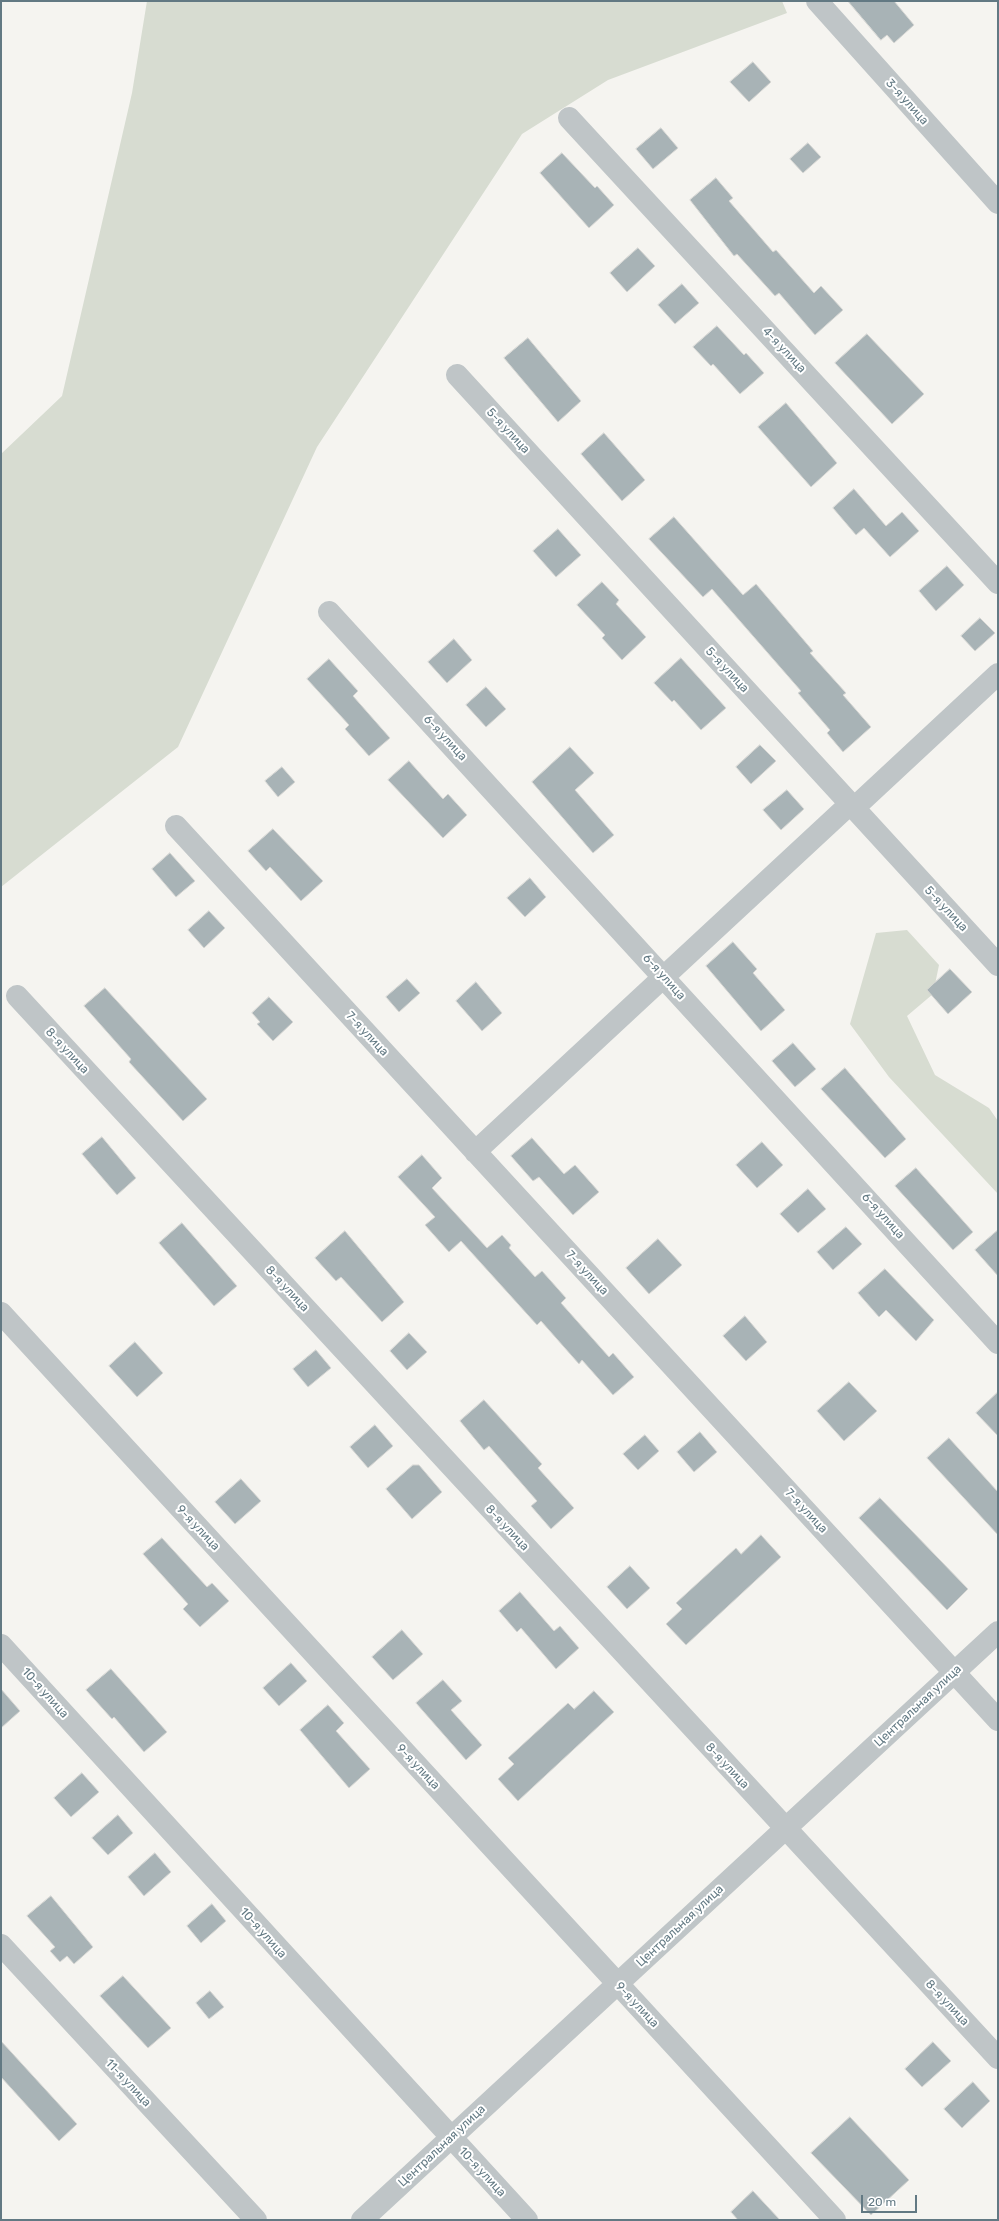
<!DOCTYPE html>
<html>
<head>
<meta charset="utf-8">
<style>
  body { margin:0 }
  #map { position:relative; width:999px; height:2221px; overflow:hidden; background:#f5f4f0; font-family:Rubik,sans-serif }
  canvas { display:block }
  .frame { position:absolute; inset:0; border:2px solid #627983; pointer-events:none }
  .scale { position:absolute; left:861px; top:2195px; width:56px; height:18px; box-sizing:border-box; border:2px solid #627983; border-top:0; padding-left:5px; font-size:12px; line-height:14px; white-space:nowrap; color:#627983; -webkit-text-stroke:3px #fff; paint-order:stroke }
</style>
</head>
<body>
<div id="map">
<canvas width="999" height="2221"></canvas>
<div class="frame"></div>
<div class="scale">20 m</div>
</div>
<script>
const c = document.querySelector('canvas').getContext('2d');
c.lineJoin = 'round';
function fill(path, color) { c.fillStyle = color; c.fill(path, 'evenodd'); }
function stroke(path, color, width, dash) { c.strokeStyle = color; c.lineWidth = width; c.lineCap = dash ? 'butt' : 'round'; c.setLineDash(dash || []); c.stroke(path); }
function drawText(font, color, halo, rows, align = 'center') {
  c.font = font + ' Rubik,sans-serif'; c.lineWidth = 4; c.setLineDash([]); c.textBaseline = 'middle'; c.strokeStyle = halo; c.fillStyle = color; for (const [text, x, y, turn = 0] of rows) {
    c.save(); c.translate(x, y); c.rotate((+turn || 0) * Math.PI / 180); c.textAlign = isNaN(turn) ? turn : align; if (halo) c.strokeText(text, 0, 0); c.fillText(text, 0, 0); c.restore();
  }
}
fill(new Path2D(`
  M147,1H782L787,13L608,80L522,134L317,447L178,747L1,887V454L62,396L132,93Z
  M907,930L939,965L933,994L907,1016L935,1075L989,1108L998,1121V1194L889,1077L850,1024L876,933Z`), '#d7dcd1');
const building = new Path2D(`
  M848,1H894L914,25L894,43L887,35L881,40Z
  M753,62L771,82L749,102L730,82Z
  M661,128L678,148L653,169L636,149Z
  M808,143L821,157L803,173L790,159Z
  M562,153L595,188L597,186L614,205L589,228L540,173Z
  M716,178L733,198L729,201L773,252L776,250L814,293L821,286L843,310L815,335L779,293L775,296L737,254L734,256L690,200Z
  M638,248L655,266L627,292L610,273Z
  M682,284L699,303L675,324L658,305Z
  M717,326L744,355L746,353L764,373L740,394L713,364L711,366L693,347Z
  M867,334L924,394L892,424L835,363Z
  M528,338L581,401L558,422L504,358Z
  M786,403L837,463L811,487L758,427Z
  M604,433L645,480L622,501L581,454Z
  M854,489L886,526L902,512L919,531L890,557L864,528L856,535L833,508Z
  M674,517L743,595L756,584L813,651L810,653L846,693L843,695L871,727L843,752L827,733L830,730L798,693L801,691L712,589L703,597L649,539Z
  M558,529L581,555L556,577L533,551Z
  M947,566L964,585L936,611L919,591Z
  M602,582L619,600L616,604L646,637L622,660L602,638L605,635L577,605Z
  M980,618L995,633L975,651L961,636Z
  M454,639L472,660L447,683L428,662Z
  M681,658L726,708L701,730L674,700L672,702L654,683Z
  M329,659L358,691L353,696L390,738L369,756L345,729L349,725L307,679Z
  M486,687L506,709L486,727L466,705Z
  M760,745L776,761L751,784L736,767Z
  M570,747L594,773L575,790L614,835L593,853L532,782Z
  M409,761L443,799L448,794L467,815L443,838L388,780Z
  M282,767L295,782L278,797L265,781Z
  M787,790L804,809L781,830L763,810Z
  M273,829L323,881L301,901L270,867L266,871L248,851Z
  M170,853L195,881L176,897L152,869Z
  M530,878L546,897L525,917L507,898Z
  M209,911L225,928L204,948L188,930Z
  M733,942L757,969L753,973L785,1010L761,1031L706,966Z
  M950,969L972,992L948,1014L927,990Z
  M407,979L420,993L399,1012L386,997Z
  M476,982L502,1013L482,1031L456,1001Z
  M105,988L207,1099L183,1121L129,1062L131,1059L84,1006Z
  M269,997L293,1022L273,1041L257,1024L260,1022L252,1013Z
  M793,1043L816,1069L795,1087L772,1061Z
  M845,1068L906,1139L885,1158L821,1089Z
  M102,1137L136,1178L117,1195L82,1154Z
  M532,1138L564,1174L575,1165L599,1192L573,1215L539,1177L533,1181L511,1156Z
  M762,1142L783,1165L757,1188L736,1165Z
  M422,1155L442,1178L432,1188L487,1248L502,1235L511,1245L509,1248L535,1277L542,1271L566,1298L561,1303L609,1357L613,1353L634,1377L613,1395L582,1360L579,1364L541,1321L537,1325L461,1241L449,1252L425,1225L435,1217L398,1177Z
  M916,1168L973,1232L953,1250L895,1186Z
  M808,1189L826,1209L798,1233L780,1214Z
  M182,1223L237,1286L214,1306L159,1243Z
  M846,1227L862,1244L833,1270L817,1252Z
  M998,1230V1276L975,1250Z
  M345,1231L404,1302L382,1322L341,1277L336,1281L315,1258Z
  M658,1239L682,1265L649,1294L626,1268Z
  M885,1269L934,1320L916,1341L886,1310L879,1317L858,1293Z
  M745,1316L767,1342L746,1361L723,1336Z
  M409,1333L427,1352L407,1370L390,1351Z
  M135,1342L163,1373L137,1397L109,1366Z
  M316,1350L331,1368L308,1387L293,1369Z
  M849,1382L877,1411L844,1441L817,1411Z
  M998,1392V1436L976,1413Z
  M484,1400L542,1464L538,1468L574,1508L551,1529L531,1506L537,1501L489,1446L484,1450L460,1421Z
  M375,1425L393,1446L368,1468L350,1447Z
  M700,1432L717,1452L694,1472L677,1452Z
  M645,1435L659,1451L638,1470L623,1454Z
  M949,1438L998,1492V1535L927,1458Z
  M413,1465H419L442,1492L412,1519L386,1489Z
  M241,1479L261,1501L235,1524L215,1502Z
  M880,1498L968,1589L947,1610L859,1518Z
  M761,1535L781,1557L686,1645L666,1624L682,1609L676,1603L736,1548L741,1554Z
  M162,1538L207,1587L212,1583L229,1601L200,1627L183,1609L188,1604L143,1554Z
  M630,1566L650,1588L627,1609L607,1587Z
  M520,1592L554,1631L560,1626L579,1648L556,1669L521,1628L517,1632L499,1611Z
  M402,1630L423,1654L393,1680L372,1657Z
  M291,1663L307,1681L279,1706L263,1688Z
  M111,1669L167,1732L144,1752L114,1717L112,1719L86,1690Z
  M443,1680L462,1701L451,1710L482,1745L466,1760L416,1703Z
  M1,1689L20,1711L1,1728Z
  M594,1691L614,1712L518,1801L498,1779L514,1764L508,1758L568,1703L574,1709Z
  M328,1705L344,1723L336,1731L370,1769L349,1788L300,1730Z
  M82,1773L99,1792L71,1817L54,1798Z
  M118,1815L133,1833L108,1855L92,1838Z
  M155,1853L171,1872L144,1896L128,1877Z
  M51,1896L93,1947L74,1964L67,1956L60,1962L50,1951L55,1947L27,1916Z
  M212,1904L226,1921L201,1943L187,1926Z
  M123,1976L171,2028L148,2048L100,1996Z
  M210,1991L224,2007L209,2019L196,2003Z
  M1,2041L77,2124L59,2141L1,2077Z
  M933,2042L951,2061L922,2087L905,2069Z
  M973,2082L990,2101L962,2128L944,2109Z
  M850,2117L909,2180L871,2215L811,2153Z
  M753,2191L780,2220H738L731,2212Z`);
fill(building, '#a8b3b6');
stroke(building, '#d6d6d3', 1);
stroke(new Path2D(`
  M817,1L998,203
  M569,118L998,583
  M457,375L998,965
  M329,612L998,1343
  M854,808L998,674
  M176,826L998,1720
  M17,996L998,2058
  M475,1152L850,804
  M1,1313L835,2220
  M1,1645L527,2220
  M1,1945L256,2220
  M362,2220L998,1632`), '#bfc5c7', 22);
drawText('12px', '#627983', '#fff', [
  ["3-я улица",907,102,48],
  ["4-я улица",784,350,47],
  ["5-я улица",508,431,47],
  ["5-я улица",727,670,47],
  ["6-я улица",445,738,47],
  ["5-я улица",946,909,47],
  ["6-я улица",664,977,48],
  ["7-я улица",367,1034,47],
  ["8-я улица",67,1051,47],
  ["6-я улица",883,1216,48],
  ["7-я улица",587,1273,47],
  ["8-я улица",287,1289,47],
  ["7-я улица",806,1511,47],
  ["9-я улица",198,1528,47],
  ["8-я улица",507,1528,47],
  ["10-я улица",45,1693,48],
  ["Центральная улица",918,1706,-43],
  ["8-я улица",727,1766,47],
  ["9-я улица",418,1767,47],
  ["Центральная улица",680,1926,-43],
  ["10-я улица",263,1933,48],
  ["8-я улица",947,2003,47],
  ["9-я улица",637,2005,47],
  ["11-я улица",128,2083,47],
  ["Центральная улица",442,2146,-43],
  ["10-я улица",482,2172,47]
]);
</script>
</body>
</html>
